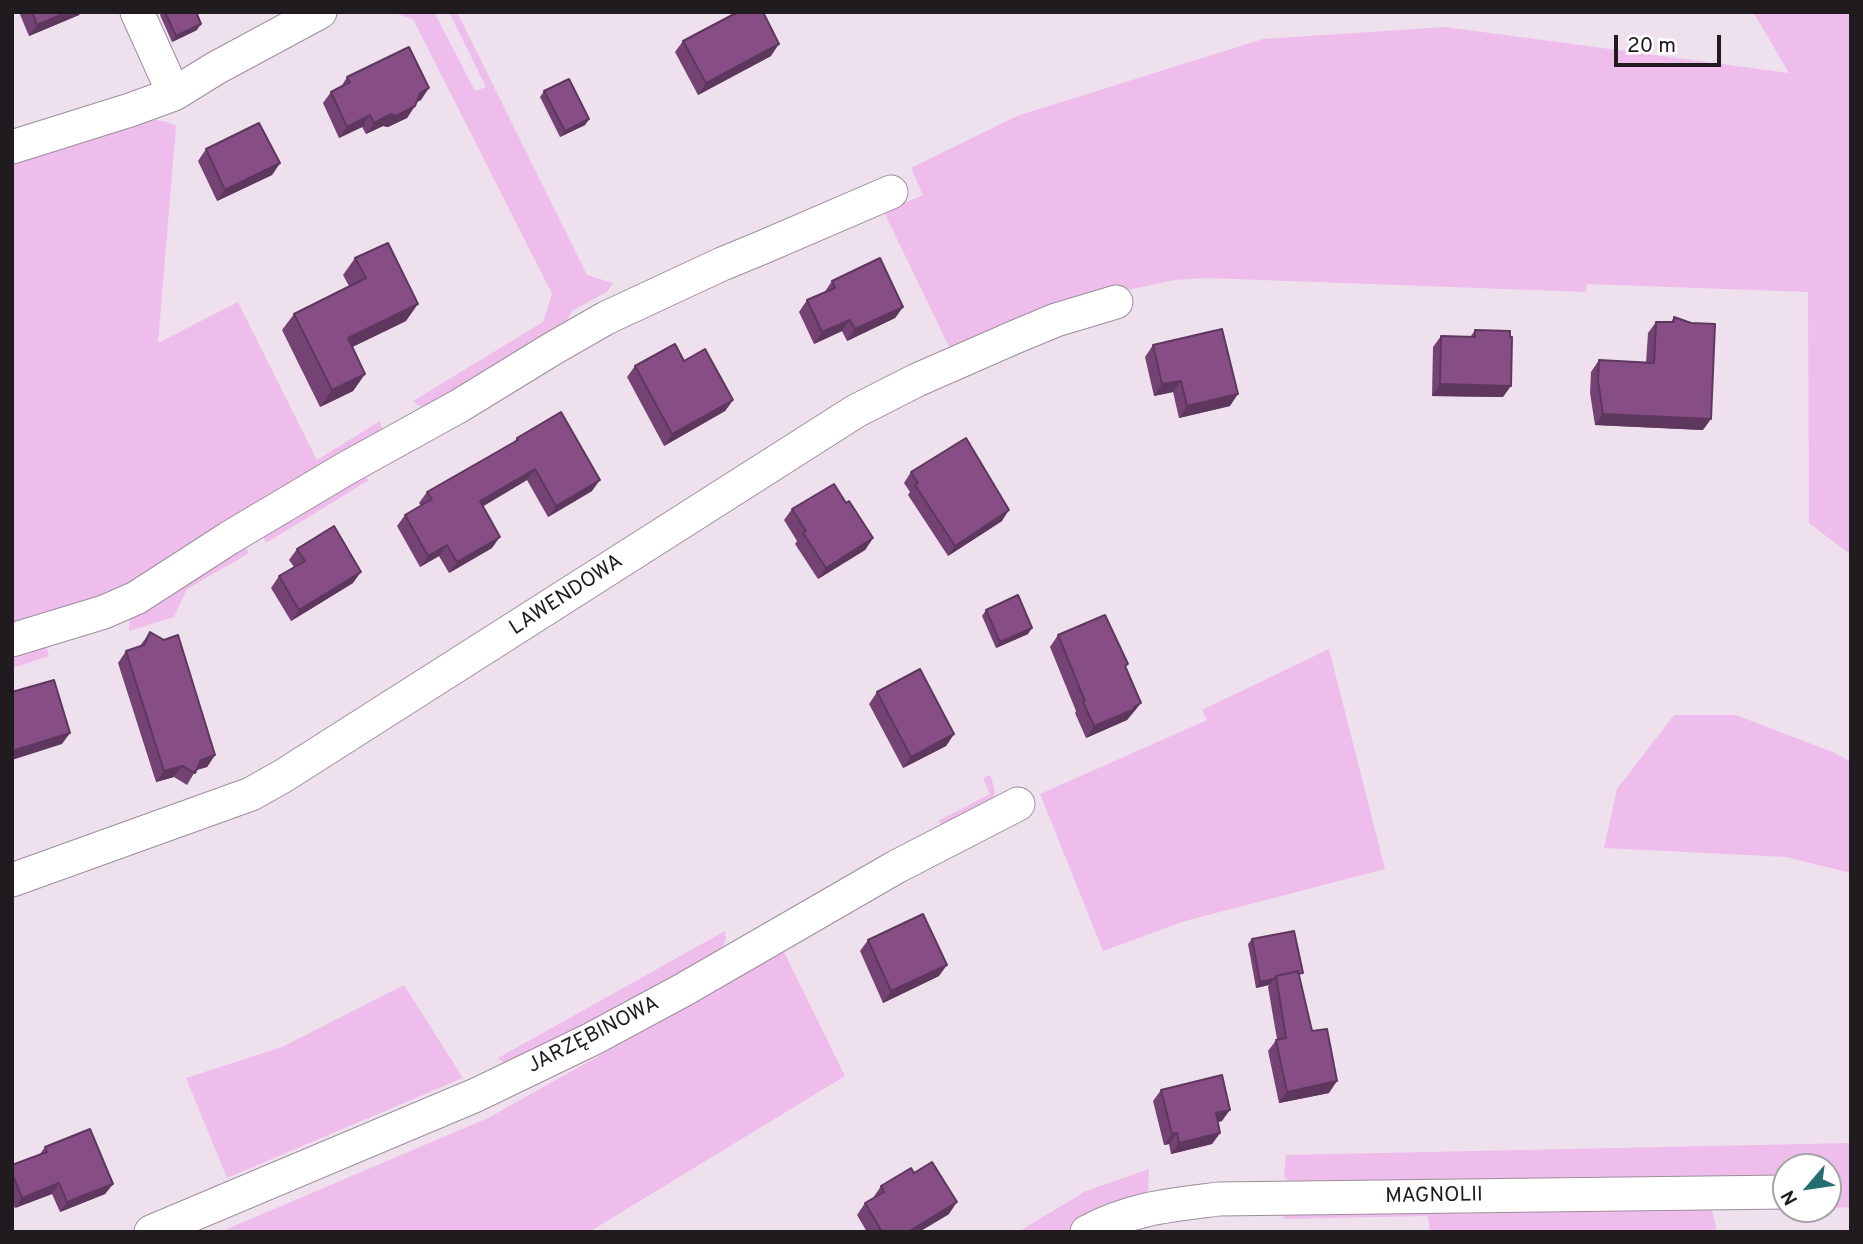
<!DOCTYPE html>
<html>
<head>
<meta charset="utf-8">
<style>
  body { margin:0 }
  #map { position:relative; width:1863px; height:1244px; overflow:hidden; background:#efe0ee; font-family:Overpass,sans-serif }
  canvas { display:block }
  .frame { position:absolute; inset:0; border:14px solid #201b1f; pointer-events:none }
  .north { position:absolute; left:1772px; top:1153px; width:70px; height:70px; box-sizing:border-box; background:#fff; border:2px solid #a6a4a5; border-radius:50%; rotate:241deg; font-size:19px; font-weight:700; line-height:28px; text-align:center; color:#201b1f }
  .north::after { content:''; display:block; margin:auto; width:24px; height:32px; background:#236e70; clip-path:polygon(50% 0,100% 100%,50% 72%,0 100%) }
  .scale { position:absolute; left:1614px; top:35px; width:107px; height:32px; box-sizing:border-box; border:4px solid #201b1f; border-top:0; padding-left:9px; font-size:21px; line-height:24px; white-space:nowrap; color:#201b1f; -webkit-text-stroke:5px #fff; paint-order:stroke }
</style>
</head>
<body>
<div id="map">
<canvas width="1863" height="1244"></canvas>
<div class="frame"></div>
<div class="north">N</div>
<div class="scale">20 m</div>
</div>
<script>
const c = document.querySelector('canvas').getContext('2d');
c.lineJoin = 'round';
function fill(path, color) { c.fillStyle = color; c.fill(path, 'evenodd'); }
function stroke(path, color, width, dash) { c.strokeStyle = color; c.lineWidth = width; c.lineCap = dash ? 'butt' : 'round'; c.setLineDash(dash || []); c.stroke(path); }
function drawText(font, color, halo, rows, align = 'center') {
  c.font = font + ' Overpass,sans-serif'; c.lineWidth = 7; c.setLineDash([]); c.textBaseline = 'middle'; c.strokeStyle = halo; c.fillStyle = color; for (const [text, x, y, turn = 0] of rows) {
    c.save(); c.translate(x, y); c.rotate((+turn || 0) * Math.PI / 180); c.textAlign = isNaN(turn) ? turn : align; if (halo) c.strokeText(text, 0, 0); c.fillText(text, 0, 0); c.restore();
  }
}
fill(new Path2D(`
  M391,12H434L475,91L486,87L449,12H457L587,275L613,283L608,291L572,311L561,331L422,408L413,401L543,322L552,294L413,19Z
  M1753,12H1851V555L1809,523L1808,292L1587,284L1586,292L1207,278L1175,280L1113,293L953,355L884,212L923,195L911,168L1017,116L1263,39L1445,27L1789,73Z
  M144,119L164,121L176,126L158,343L238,302L317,460L380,421L382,429L376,439L137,586L12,631V157Z
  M362,475L369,480L266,543L260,531Z
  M244,544L249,553L187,589L174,617L129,631L130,615Z
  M45,643L49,656L12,668V653Z
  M1329,649L1385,869L1185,921L1103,951L1040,794L1207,720L1202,710Z
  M1674,715H1736L1835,753L1851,762V873L1786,857L1604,848L1617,789Z
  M990,775C994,786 997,793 991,804L948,829L938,821L990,794L983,778Z
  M725,931L726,939L721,951L509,1067L498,1058Z
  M784,952L845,1076L589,1232H220L488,1118Z
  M404,985L463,1078L227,1178L186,1078L282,1047Z
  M1851,1143V1207L1832,1208L1828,1198V1167H1786V1180L1294,1186L1284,1177L1286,1155Z
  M1149,1169L1148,1197L1089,1221L1068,1232H1018L1086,1191Z
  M1786,1209L1712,1210L1717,1232H1430L1428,1216L1283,1219L1286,1210Z`), '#eebdec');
const minor = new Path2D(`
  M137,12L174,94
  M12,147L130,110L174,94L216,68L320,12
  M12,640L104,612L136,598L229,538L345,469L459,406L552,349L606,318L722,264L761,248L891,192
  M12,880L251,794L283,776L856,411L917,380L1015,337L1056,320L1116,302
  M151,1232L476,1095L592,1039L683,990L896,867L1018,804
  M1087,1232C1132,1208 1170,1205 1219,1199L1786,1192`);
stroke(minor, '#9c8e9b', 35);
stroke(minor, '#fff', 33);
fill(new Path2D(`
  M19,12H81L79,15L29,36Z
  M162,12H165L197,30L172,42L160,15Z
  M683,41L771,56L698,95L675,52Z
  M347,77L421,100L417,102L407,118L388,127L383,126L366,134L362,127L339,138L323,103L331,92L341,87Z
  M544,91L589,119L585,125L560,137L540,97Z
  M206,149L280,163L272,175L217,201L198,161Z
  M355,258L406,321L352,347L365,374L353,391L320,407L282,330L294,314L349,286L343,275Z
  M832,281L903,307L895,318L847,341L842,331L814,344L799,312L807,300L824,293Z
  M1674,317L1703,430L1595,425L1590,393L1591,372L1599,360L1646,363L1648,333L1656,322H1671Z
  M1475,330L1503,397L1432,396L1433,347L1441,336H1471Z
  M1153,345L1230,406L1179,418L1173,392L1154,396L1145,357Z
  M684,361L733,400L725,411L664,446L627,377L635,366Z
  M517,438L592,491L548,517L527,480L483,506L492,548L449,573L439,556L420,567L397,526L405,515L421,506L419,503L427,492L514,442Z
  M911,472L1002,521L948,556L908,495L910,492L904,483Z
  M846,503L873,538L865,550L818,579L795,544L797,541L784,520L792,509Z
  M297,549L353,583L291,621L271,588L279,576L294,567L289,560Z
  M986,610L1028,634L996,648L982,616Z
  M150,632L215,755L207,767L196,770L187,785L174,777L156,782L118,663L126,651L140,646Z
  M1058,635L1125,668L1141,703L1127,720L1086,738L1075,713L1076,711L1050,647Z
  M877,692L954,734L946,746L903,768L869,704Z
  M1252,939L1299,978L1312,1031L1329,1093L1279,1103L1268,1051L1277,1039L1268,987L1269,985L1256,988L1248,944Z
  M868,940L939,976L883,1003L860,951Z
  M1161,1090L1222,1121L1218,1122L1220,1133L1212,1144L1171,1154L1169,1144L1164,1145L1153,1101Z
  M45,1147L113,1184L105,1194L60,1212L52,1194L15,1208L12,1202V1165L40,1154Z
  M914,1173L949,1214L919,1232H867L857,1215L865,1203L873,1198L881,1186Z`), '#744373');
fill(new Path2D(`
  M68,12H81L79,15L29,36L37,25Z
  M201,24L197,30L172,42L176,36Z
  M779,44L771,56L698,95L706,83Z
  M429,88L421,100L412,104L420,93Z
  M415,106L407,118L388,127L383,126L366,134L374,123L391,114Z
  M370,115L362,127L339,138L347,127Z
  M589,119L585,125L560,137L565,131Z
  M280,163L272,175L217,201L225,190Z
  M418,304L406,321L336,355L348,338Z
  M903,307L895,318L847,341L855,329Z
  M850,320L842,331L814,344L822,332Z
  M365,374L353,391L320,407L332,390Z
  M1181,381L1173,392L1154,396L1162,384Z
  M1440,384L1511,386L1503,397L1432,396Z
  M1238,394L1230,406L1179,418L1187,406Z
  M733,400L725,411L664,446L672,434Z
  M1603,414L1711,419L1703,430L1595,425Z
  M535,469L527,480L472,513L480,501Z
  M600,480L592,491L548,517L556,506Z
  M1009,510L1002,521L948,556L955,546Z
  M500,537L492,548L449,573L457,562Z
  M873,538L865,550L818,579L826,568Z
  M447,545L439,556L420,567L428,556Z
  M361,572L353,583L291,621L299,610Z
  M1032,628L1028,634L996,648L1000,642Z
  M1141,703L1127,720L1086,738L1094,726Z
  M70,733L62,744L12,760V751Z
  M954,734L946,746L903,768L911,757Z
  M215,755L207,767L193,771L201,760Z
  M182,766L174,777L156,782L164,771Z
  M947,965L939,976L883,1003L891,991Z
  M1274,979L1269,985L1256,988L1260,982Z
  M1337,1081L1329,1093L1279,1103L1287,1092Z
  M1230,1110L1222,1121L1208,1124L1216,1113Z
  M1177,1133L1169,1144L1164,1145L1172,1134Z
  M1220,1133L1212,1144L1171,1154L1179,1143Z
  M59,1183L52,1194L15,1208L22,1198Z
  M113,1184L105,1194L60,1212L67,1202Z
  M957,1202L949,1214L919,1232H908Z`), '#5e375e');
const building = new Path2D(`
  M32,12H68L37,25Z
  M165,12H196L201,24L176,36Z
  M738,12H763L779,44L706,83L683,41Z
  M409,47L429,88L420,93L415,106L396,116L391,114L374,123L370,115L347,127L331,92L350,82L347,77Z
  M569,79L589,119L565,131L544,91Z
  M259,123L280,163L225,190L206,149Z
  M388,243L418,304L348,338L365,374L332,390L294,314L366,278L355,258Z
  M880,258L903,307L855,329L850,320L822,332L807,300L835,288L832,281Z
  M1674,317L1691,323L1715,324L1711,419L1603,414L1598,381L1599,360L1654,363L1656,322H1674Z
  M1222,329L1238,394L1187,406L1181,381L1162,384L1153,345Z
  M1475,330L1510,331V337H1512L1511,386L1440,384L1441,336L1475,337Z
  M675,344L684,361L705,349L733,400L672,434L635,366Z
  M561,412L600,480L556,506L535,469L480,501L500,537L457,562L447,545L428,556L405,515L432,499L427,492L518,440L517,438Z
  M966,438L1009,510L955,546L915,485L918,483L911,472Z
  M834,484L846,503L849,501L873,538L826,568L803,533L806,531L792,509Z
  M334,526L361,572L299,610L279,576L305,561L297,549Z
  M1018,595L1032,628L1000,642L986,610Z
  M1105,615L1128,664L1125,666L1141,703L1134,707L1135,709L1094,726L1083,702L1085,701L1058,635Z
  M150,632L164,640L178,635L215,755L201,760L195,773L182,766L164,771L126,651L144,645Z
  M920,669L954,734L911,757L877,692Z
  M54,680L70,733L12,751V692Z
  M923,914L947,965L891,991L868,940Z
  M1294,931L1303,973L1298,974V971L1276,976L1274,979L1260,982L1252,939Z
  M1298,971L1312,1031L1327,1029L1337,1081L1287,1092L1276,1040L1286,1038L1276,976Z
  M1222,1075L1230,1110L1216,1113L1220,1133L1179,1143L1177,1133L1172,1134L1161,1090Z
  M90,1129L113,1184L67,1202L59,1183L22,1198L12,1173V1165L47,1152L45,1147Z
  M932,1162L957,1202L908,1232H882L865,1203L884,1192L881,1186L911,1168L914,1173Z`);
fill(building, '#874e86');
stroke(building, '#5e375e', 2);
drawText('21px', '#201b1f', '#fff', [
  ["LAWENDOWA",567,596,-33],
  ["JARZĘBINOWA",594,1036,-27],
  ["MAGNOLII",1434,1197,-1]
]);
</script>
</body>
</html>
